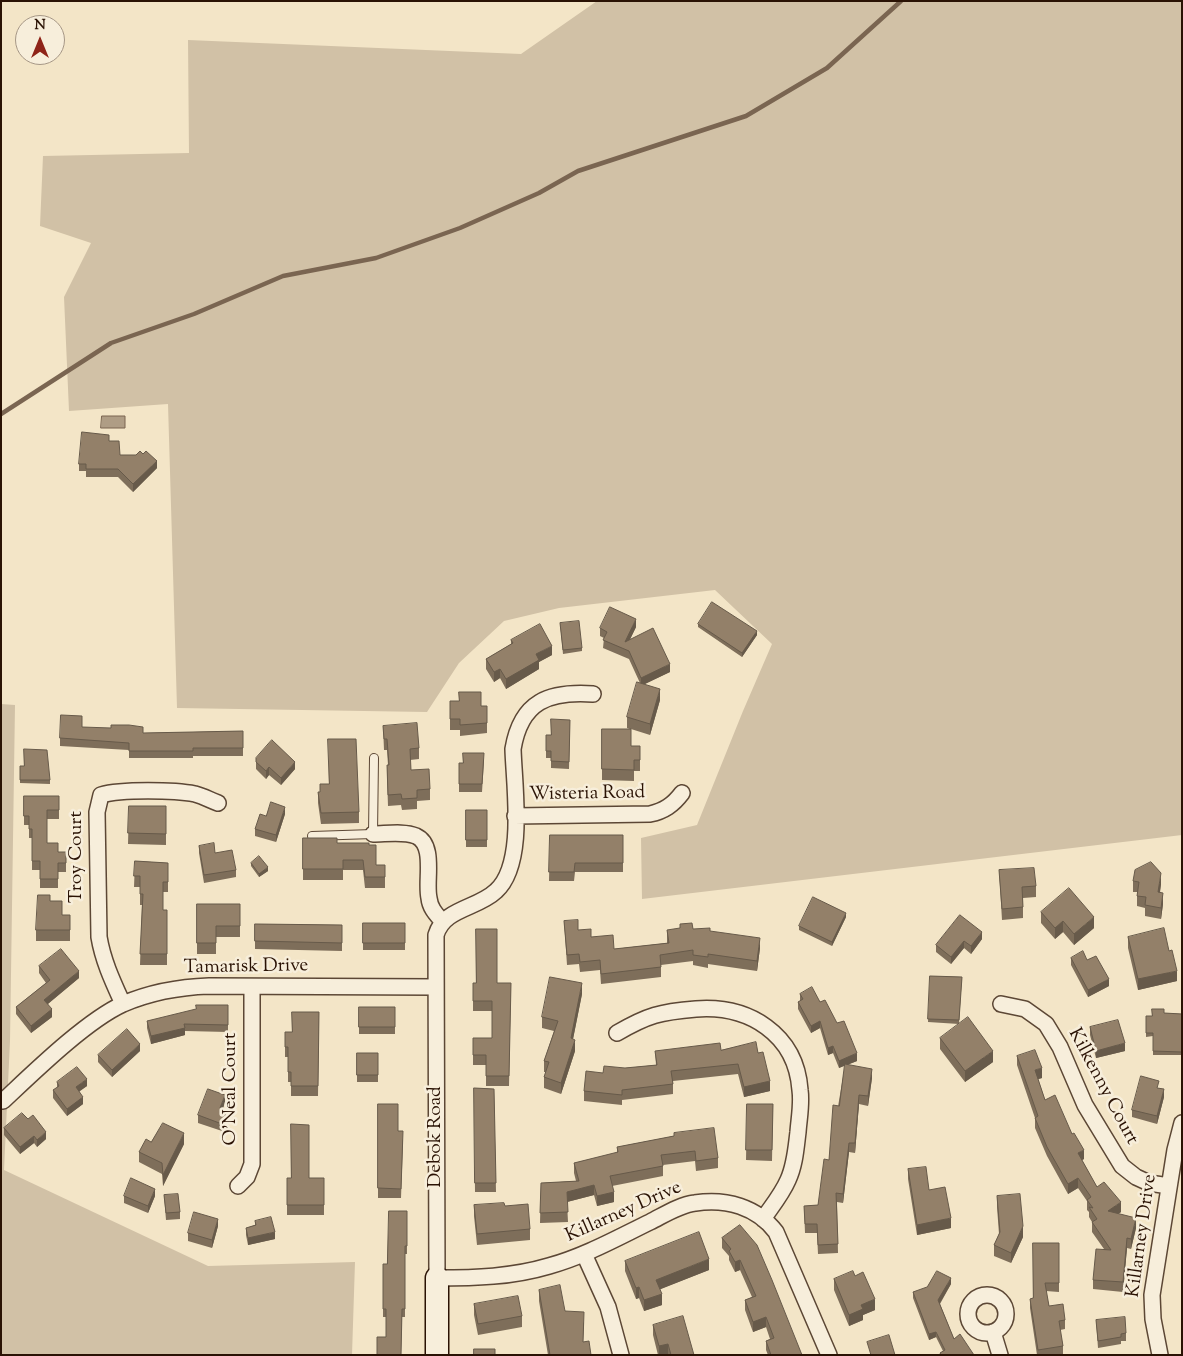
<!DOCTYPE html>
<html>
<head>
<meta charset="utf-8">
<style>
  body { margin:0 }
  #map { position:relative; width:1183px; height:1356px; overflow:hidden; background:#f3e5c7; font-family:"Sorts Mill Goudy",serif }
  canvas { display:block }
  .frame { position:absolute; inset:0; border:2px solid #2a1204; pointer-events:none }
  .north { position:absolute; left:15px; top:15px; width:50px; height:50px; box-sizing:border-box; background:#f7eedb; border:1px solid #a59685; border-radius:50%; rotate:0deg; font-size:14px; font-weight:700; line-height:20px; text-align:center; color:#2a1204 }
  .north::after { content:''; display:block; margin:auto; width:18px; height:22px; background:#8f2418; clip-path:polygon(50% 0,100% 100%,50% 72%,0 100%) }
</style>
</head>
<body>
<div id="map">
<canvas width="1183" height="1356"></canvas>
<div class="frame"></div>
<div class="north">N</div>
</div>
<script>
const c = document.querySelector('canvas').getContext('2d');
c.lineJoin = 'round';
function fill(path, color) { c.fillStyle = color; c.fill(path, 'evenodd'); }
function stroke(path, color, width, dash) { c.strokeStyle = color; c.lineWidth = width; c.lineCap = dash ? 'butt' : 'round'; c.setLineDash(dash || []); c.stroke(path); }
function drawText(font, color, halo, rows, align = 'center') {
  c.font = font + ' "Sorts Mill Goudy",serif'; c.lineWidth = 5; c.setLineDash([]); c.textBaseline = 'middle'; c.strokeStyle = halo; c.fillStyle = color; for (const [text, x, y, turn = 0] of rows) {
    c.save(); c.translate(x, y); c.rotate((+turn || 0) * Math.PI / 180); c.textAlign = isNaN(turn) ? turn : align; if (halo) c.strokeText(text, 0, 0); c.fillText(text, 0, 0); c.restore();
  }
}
fill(new Path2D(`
  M597,1H1182V835L642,899L641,838L697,825L743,711L772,644L715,590L559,608L504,621L459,663L427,712L177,708L168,404L69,411L64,297L91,243L40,226L43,156L189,153L188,40L521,54Z
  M1,704L15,705L10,1041L4,1170L208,1266L355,1262L352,1355H1Z`), '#d1c1a6');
const water = new Path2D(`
  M102,416H125V428H101Z`);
fill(water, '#af9d85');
stroke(water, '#7a6551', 1);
stroke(new Path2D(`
  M1,414L111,343L194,314L283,276L376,258L460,228L539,193L578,171L746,116L827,68L901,1`), '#7a6551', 4.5);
const lane = new Path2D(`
  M312,836L373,834L374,758`);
const street = new Path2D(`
  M593,694C549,691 521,701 513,749C514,786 526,864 496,891C477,909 444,908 436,935L437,1278C475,1278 512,1277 549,1266C585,1256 617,1238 650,1222C664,1215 679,1205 695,1203C726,1198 757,1207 776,1232L829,1355
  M515,816L650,814C664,811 673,805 682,793
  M373,834C386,834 404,831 416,836C436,845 425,881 429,898C430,908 436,914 442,921
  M123,1004C113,982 103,961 99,937L97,812L101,795C121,789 175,790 195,794C203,796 210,800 218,803
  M1001,1004L1025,1009L1046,1024L1060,1047L1085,1105L1122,1166L1136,1177L1149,1183L1169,1186
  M617,1033C648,1015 660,1012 696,1009C749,1005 796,1034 800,1090C802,1104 799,1118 798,1132C796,1148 795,1165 788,1180C782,1194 772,1206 763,1219
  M3,1101C34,1072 86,1021 123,1004C151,992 179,987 209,986L436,987
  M238,1186L247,1177L252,1164V987
  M584,1254L608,1307L621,1355
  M968 1314a19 19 0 1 1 38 0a19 19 0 1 1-38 0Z
  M993,1332L1000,1355
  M1160,1355L1153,1319L1152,1295L1175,1150L1182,1123`);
const secondary = new Path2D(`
  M437,1278V1355`);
stroke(lane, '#5c4735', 10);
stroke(street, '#5c4735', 18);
stroke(secondary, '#2a1204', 25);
stroke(lane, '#f7eedb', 8);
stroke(street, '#f7eedb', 15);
stroke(secondary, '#f7eedb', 22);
fill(new Path2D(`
  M109,441L120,455L157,468L133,492L118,477H86V471H79V464Z
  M560,623L582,648V651L563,654Z
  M698,624L757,635L742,657L698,627Z
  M636,627L630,639L670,672L644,684L660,700L650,735L631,729V746H640V771H634V781L602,780V729H630L627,728V717L640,683L629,659L603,648L604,638L600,636V628Z
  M511,640L552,655L539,662V669L506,689L500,678L494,682L486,669V659L511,644Z
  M450,701L481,706H487V733L460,736V730H450Z
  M570,720L569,769L551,768V758H546V735H551Z
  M383,726L419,748V759L410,760L411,770L430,789V800L417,801V809L402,810L401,805L388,806L387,776V765H388L387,750H384Z
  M82,727L143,733L243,731V756H193V758H129V750L60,746V738Z
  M256,758L295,769L281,785L269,775L266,779L256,769Z
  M484,760L482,792H459V763H463Z
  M20,766L50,780V784L20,783Z
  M318,792L359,812V823L321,824L318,803Z
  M24,796H59V819H47V843L58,852H66V872H58V888H40V870H32V838H29V825H24Z
  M129,806H166V845L128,844Z
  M466,810H487V847H466Z
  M285,814L276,842L255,836V829L266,816Z
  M550,835H623V872H575L574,881H549Z
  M303,838L337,843L369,845L376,865H385V888H365L363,870H343V880H303Z
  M199,846L215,853L236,870V877L204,883L199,853Z
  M135,861L168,863V892H163V910H167V965H140L142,905H140V887H134Z
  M251,863L268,871L259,877L251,866Z
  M999,870L1036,886V897L1023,898V918L1002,920Z
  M1133,881L1161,884L1160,893L1163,904L1161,919L1145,916V908L1137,906V892H1133Z
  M50,901L62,915H70V941H36V930Z
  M197,904H240V937H216V954H197Z
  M1041,912L1094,928L1074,945L1063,932L1055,939L1041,923Z
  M960,915L982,939L971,954L964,948L951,964L936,952V945Z
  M846,917L832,946L799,930V926Z
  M564,921L578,930L614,949L667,943V930L693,929L760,948L757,971L708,964V968L693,965V961L661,965V977L601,984L600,970L580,972L579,964L567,965Z
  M363,923H405V950H363Z
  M255,924L342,925V951L255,949Z
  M1128,937L1177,981L1138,990L1128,948Z
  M1071,958L1087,960L1109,986L1088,997L1071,965Z
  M39,966L79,978L48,1004L52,1017L31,1033L16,1014V1007L46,983L39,973Z
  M930,976L962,977L959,1024L928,1022Z
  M473,983H511L509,1086H486V1065H473V1038H492V1011H473Z
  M582,994L573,1039L575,1051L561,1094L544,1088V1077L546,1072H544V1061L554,1031L542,1028V1017Z
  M800,994L820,1002L857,1061L847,1065L872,1078L868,1106L859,1104L855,1153L849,1152L843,1203L837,1202L838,1253L818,1254L817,1233H805L804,1206L818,1205L829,1160L845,1065L839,1068L833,1053L828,1055L820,1028L811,1033L798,1009V1002L800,1001Z
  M228,1005V1032L185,1031V1035L151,1044L147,1028V1021Z
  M359,1007H395V1034H359Z
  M319,1012L318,1096H291V1082H288V1057H285V1047L292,1032Z
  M1164,1013L1182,1014V1055H1153V1036L1146,1037V1016H1152Z
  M1090,1027L1125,1051L1096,1058L1090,1035Z
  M940,1038L993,1062L965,1082L940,1049Z
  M721,1050L758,1053L770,1091L744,1097L738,1074L673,1081V1094L622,1100V1105L584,1101V1091L603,1073L625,1068L656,1065L655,1051Z
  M140,1051L112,1077L98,1062V1055Z
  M357,1053H378V1082H357Z
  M1017,1056L1042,1078L1038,1079L1045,1100L1072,1134L1084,1159L1082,1160L1097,1187L1121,1212L1118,1214L1136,1228L1131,1249L1127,1248L1123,1292L1093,1289V1280L1104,1249L1092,1232V1222L1089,1217V1212L1087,1210V1201L1078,1188L1068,1194L1047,1156L1035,1128V1118L1017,1065Z
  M57,1082L87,1086L79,1091L83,1104L67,1116L53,1098V1090L57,1088Z
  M474,1088L494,1089L496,1192H475Z
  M1159,1088L1164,1097L1157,1124L1132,1117V1110Z
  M225,1102L223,1109L227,1118L222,1131L198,1123V1115Z
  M378,1104L398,1131L403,1141L401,1198H378Z
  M747,1104H773L772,1161L746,1160Z
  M4,1128L46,1139L37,1147L34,1143L20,1154L4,1135Z
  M674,1136L718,1158V1168L696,1171L695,1161L663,1165V1176L612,1186L614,1202L597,1206L594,1195L567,1202L568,1222L540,1223L541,1183L576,1181L574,1173V1163L617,1153V1147Z
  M151,1142L184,1144L163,1186L162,1174L139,1162V1152Z
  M908,1169L929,1190L951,1228L917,1235L908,1179Z
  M287,1178H324V1215H287Z
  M164,1195L180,1212V1219L166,1220Z
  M124,1196H155L148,1213L124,1203Z
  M997,1196L1023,1237L1011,1263L994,1256V1245L999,1234L997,1207Z
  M474,1205L505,1206L530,1229V1240L477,1245L474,1216Z
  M407,1211V1254H405V1317H402L401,1355L386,1337V1317H383V1264H387Z
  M255,1221L275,1239L248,1245L246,1235V1228L255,1225Z
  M740,1225L802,1355H768L766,1350V1341L770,1339L766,1327L753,1332L745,1310V1300L752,1297L740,1270L735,1272L729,1260V1256L722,1248V1238Z
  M218,1226L212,1248L188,1241V1233Z
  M1059,1243V1292L1046,1291L1049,1306L1065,1320V1329L1060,1330L1063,1346V1354L1037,1355L1030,1308V1299L1033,1298Z
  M625,1261L709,1270L660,1289L662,1305L644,1311L639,1298L636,1299L625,1271Z
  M855,1276L875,1310L863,1315V1320L849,1326L834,1290V1279Z
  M951,1284L940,1304L954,1339L974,1355H940V1353L943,1351L936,1337L929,1340L913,1298V1292Z
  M539,1290L565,1311L584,1323L583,1342L591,1355H548L539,1301Z
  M474,1304L522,1316V1327L478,1335L474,1315Z
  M1096,1320L1126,1333V1341H1121V1344L1098,1348Z
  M653,1325L694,1355H658L653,1335Z`), '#7e6e5a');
fill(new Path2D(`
  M157,461V468L133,492V484Z
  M636,619V627L625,650V642Z
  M757,631V635L742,657V653Z
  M552,646V655L539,662V669L506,689V679L536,654Z
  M670,664V672L641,686V678Z
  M500,669V678L494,682V672Z
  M660,689V700L650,735V724Z
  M295,762V769L281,785V778Z
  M269,767V775L266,779V771Z
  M285,807V814L276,842V835Z
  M268,867V871L259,877V874Z
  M1161,873V884L1158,903V892Z
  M1163,893V904L1161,919V908Z
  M846,913V917L832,946V942Z
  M1094,917V928L1074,945V934Z
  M1063,921V932L1055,939V928Z
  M982,932V939L971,954V946Z
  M760,938V948L757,971V961Z
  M964,941V948L951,964V957Z
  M79,971V978L44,1007V1000Z
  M1177,971V981L1138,990V979Z
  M1109,979V986L1088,997V990Z
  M582,983V994L571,1049V1038Z
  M52,1009V1017L31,1033V1026Z
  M820,1021V1028L811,1033V1026Z
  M185,1028V1035L151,1044V1036Z
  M575,1040V1051L561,1094V1083Z
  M1125,1043V1051L1096,1058V1051Z
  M140,1044V1051L112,1077V1070Z
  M833,1046V1053L828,1055V1048Z
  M993,1051V1062L965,1082V1071Z
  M857,1053V1061L839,1068V1061Z
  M1042,1068V1078L1035,1080V1070Z
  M872,1069V1078L868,1106V1096Z
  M87,1079V1086L76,1094V1087Z
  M770,1081V1091L744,1097V1087Z
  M1164,1089V1097L1157,1124V1116Z
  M225,1095V1102L220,1116V1108Z
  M859,1095V1104L855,1153V1143Z
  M83,1097V1104L67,1116V1109Z
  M227,1111V1118L222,1131V1124Z
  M46,1132V1139L37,1147V1140Z
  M184,1133V1144L163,1186V1175Z
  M34,1136V1143L20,1154V1147Z
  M849,1143V1152L843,1203V1194Z
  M1084,1150V1159L1078,1162V1153Z
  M1078,1178V1188L1068,1194V1184Z
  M594,1185V1195L567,1202V1192Z
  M155,1189V1196L148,1213V1206Z
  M614,1192V1202L597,1206V1196Z
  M1121,1202V1212L1108,1221V1211Z
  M951,1218V1228L917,1235V1225Z
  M1136,1218V1228L1131,1249V1239Z
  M218,1219V1226L212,1248V1240Z
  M1023,1226V1237L1011,1263V1253Z
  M275,1232V1239L248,1245V1238Z
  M1127,1238V1248L1123,1292V1282Z
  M709,1259V1270L656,1291V1280Z
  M740,1260V1270L735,1272V1262Z
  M951,1278V1284L938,1306V1300Z
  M639,1287V1298L636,1299V1288Z
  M662,1294V1305L644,1311V1300Z
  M875,1299V1310L863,1315V1320L849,1326V1315L861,1305Z
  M766,1317V1327L753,1332V1322Z
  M936,1332V1337L929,1340V1334Z
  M668,1344V1355H659V1346Z`), '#675a4a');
const building = new Path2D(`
  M82,432L109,435V441H119L120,455H136L140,451L143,454L146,451L157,461L133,484L118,469H86V464H79Z
  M712,602L757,631L742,653L698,624Z
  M610,607L636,619L625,642L653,628L670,664L641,678L629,651L603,640L607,632L600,628Z
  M579,621L582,648L563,650L560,623Z
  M540,624L552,646L536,654L539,660L506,679L500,669L494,672L486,659L513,643L511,640Z
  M637,682L660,689L650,724L627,717Z
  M459,692H481V706H487V723L460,725V719H450V701H459Z
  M61,715L82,716V727L111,728V725H129L143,727V733L243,731V748H193V751H129V743L60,738Z
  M551,719L570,720L569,762L551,761V751H546V735H551Z
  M417,723L419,748L410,749L411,770L429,769L430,789L417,790V798L402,799L401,794L388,795L387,765H389L387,739H384L383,726Z
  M602,729H631V746H640V760H634V770L602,769Z
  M328,739H356L359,812L321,813L318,792H320V784H329Z
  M272,740L295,762L281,778L269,767L266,771L256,762V758Z
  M24,749L47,750L50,780H20V766H24Z
  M463,753H484L482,784H459V763H463Z
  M24,796H59V810H47V843H58V852H66V863H58V879H40V861H32V829H29V816H24Z
  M271,802L285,807L276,835L255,829L260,814L266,816Z
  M129,806H166V834L128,833Z
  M466,810H487V840H466Z
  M550,835H623V863H575L574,872H549Z
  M303,838H337V843H369V845H376V865H385V877H365L363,860H343V869H303Z
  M214,843L215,853L232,850L236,870L204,875L199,846Z
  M259,856L268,867L259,874L251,863Z
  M135,861L168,863V882H163V910H167V954H140L143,894H140V876H134Z
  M1151,862L1161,873L1158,892L1163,893L1161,908L1145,905L1146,897L1137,896L1139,882L1133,881L1135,870Z
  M1034,868L1036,886L1022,887L1023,907L1002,909L999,870Z
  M1069,888L1094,917L1074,934L1063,921L1055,928L1041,912Z
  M38,895H50V901H62V915H70V930H36Z
  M813,897L846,913L832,942L799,926Z
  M197,904H240V926H216V943H197Z
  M960,915L982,932L971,946L964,941L951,957L936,945Z
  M578,920V930L591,929V937L613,935L614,949L669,943L667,930L680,928V924L692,923L693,929L710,928V931L760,938L757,961L708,954V957L693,955V950L660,955L661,967L601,974L600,960L580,962L579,954L567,955L564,921Z
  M363,923H405V943H363Z
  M255,924L342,925V943L255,941Z
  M1164,928L1169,951L1172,950L1177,971L1138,979L1128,937Z
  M476,929H497V983H511L509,1076H486V1055H473V1038H492V1001H473V983H476Z
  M61,949L79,971L44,1000L52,1009L31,1026L16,1007L50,980L39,966Z
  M1083,951L1087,960L1096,956L1109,979L1088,990L1071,958Z
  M930,976L962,977L959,1020L928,1019Z
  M550,977L582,983L571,1038L575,1040L561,1083L544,1077L549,1062L544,1061L558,1021L542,1017Z
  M812,987L820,1002L825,1000L837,1023L844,1021L857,1053L839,1061L833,1046L828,1048L820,1021L811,1026L798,1002L803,999L800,994Z
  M196,1005H228V1025L184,1024L185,1028L151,1036L147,1021L196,1009Z
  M359,1007H395V1027H359Z
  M1152,1009H1164V1013L1182,1014V1052L1153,1051V1033H1146V1016H1152Z
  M292,1012H319L318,1086H291V1072H288V1047H285V1032H292Z
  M968,1017L993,1051L965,1071L940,1038Z
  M1118,1020L1125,1043L1096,1051L1090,1027Z
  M127,1029L140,1044L112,1070L98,1055Z
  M756,1042L758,1053L763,1052L770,1081L744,1087L738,1064L671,1071L673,1084L622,1090V1095L584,1091L586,1071L603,1073L604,1066L625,1068L657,1065L655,1051L720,1043L721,1050Z
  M1035,1050L1042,1068L1035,1070L1045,1100L1055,1095L1072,1134L1074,1133L1084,1150L1078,1153L1097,1187L1104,1182L1121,1202L1108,1211L1136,1218L1131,1239L1127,1238L1123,1282L1093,1280L1096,1249L1111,1250L1092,1222L1097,1219L1089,1207L1093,1208L1087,1200L1091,1197L1078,1178L1068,1184L1047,1147L1035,1118L1038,1116L1017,1056Z
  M357,1053H378V1075H357Z
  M845,1064L872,1069L868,1096L859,1095L855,1143H849L843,1194L836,1193L838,1244L818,1245L817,1224H805L804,1206L818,1205L824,1159L829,1160L833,1105L839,1106Z
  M77,1067L87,1079L76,1087L83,1097L67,1109L53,1090L59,1086L57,1082Z
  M1141,1076L1159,1081L1157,1088L1164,1089L1157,1116L1132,1110Z
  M474,1088L494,1089L496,1183H475Z
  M208,1089L225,1095L220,1108L227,1111L222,1124L198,1115Z
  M378,1104H398V1131H403L401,1189L378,1188Z
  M747,1104H773L772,1150H746Z
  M22,1113L28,1119L33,1115L46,1132L37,1140L34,1136L20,1147L4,1128Z
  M163,1123L184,1133L163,1175L162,1163L139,1152L146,1139L151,1142Z
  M291,1124L309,1125V1178H324V1205H287V1178H291Z
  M714,1128L718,1158L696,1161L695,1151L661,1155L663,1166L610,1176L614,1192L597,1196L594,1185L567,1192L568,1212L540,1213L541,1183L579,1181L574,1163L618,1152L617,1147L674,1136V1133Z
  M926,1167L929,1190L945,1187L951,1218L917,1225L908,1169Z
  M131,1178L155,1189L148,1206L124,1196Z
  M178,1194L180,1212L166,1213L164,1195Z
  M1020,1194L1023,1226L1011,1253L994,1245L1000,1232L997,1196Z
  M504,1203L505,1206L528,1204L530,1229L477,1234L474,1205Z
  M389,1211H407V1246H405V1309H402L401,1355H377V1337H386V1309H383V1264H387Z
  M194,1212L218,1219L212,1240L188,1233Z
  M271,1217L275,1232L248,1238L246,1228L256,1225L255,1221Z
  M740,1225L757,1245L772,1280L802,1355H771L766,1341L774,1338L766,1317L753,1322L745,1300L756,1296L740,1260L735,1262L729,1251L731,1249L722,1238Z
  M699,1232L709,1259L656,1280L662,1294L644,1300L639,1287L636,1288L625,1261Z
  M1033,1243H1059V1283H1045L1049,1306L1063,1304L1065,1320L1059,1321L1063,1346L1038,1350L1030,1299L1033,1298Z
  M853,1271L855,1276L863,1272L875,1299L861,1305L863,1309L849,1315L834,1279Z
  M937,1271L951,1278L938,1300L954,1339L960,1334L974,1355H941L940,1353L945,1350L936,1332L929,1334L913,1292L927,1287Z
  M560,1285L565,1311L584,1312L583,1342L589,1341L591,1355H550L539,1290Z
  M518,1296L522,1316L478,1324L474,1304Z
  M683,1316L694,1355H671L668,1344L659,1346L653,1325Z
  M1125,1317L1126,1333L1121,1334V1337L1098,1341L1096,1320Z
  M889,1335L895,1355H871L867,1342Z
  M474,1349H495V1355H474Z`);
fill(building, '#938069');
stroke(building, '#675a4a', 1);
drawText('19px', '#2a1204', '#f7eedb', [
  ["Wisteria Road",587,795,-1],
  ["Troy Court",78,857,-90],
  ["Tamarisk Drive",246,968,-1],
  ["Kilkenny Court",1102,1087,62],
  ["O'Neal Court",232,1089,-90],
  ["Debok Road",437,1137,-90],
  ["Killarney Drive",624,1213,-24],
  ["Killarney Drive",1143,1236,-82]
]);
</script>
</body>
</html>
